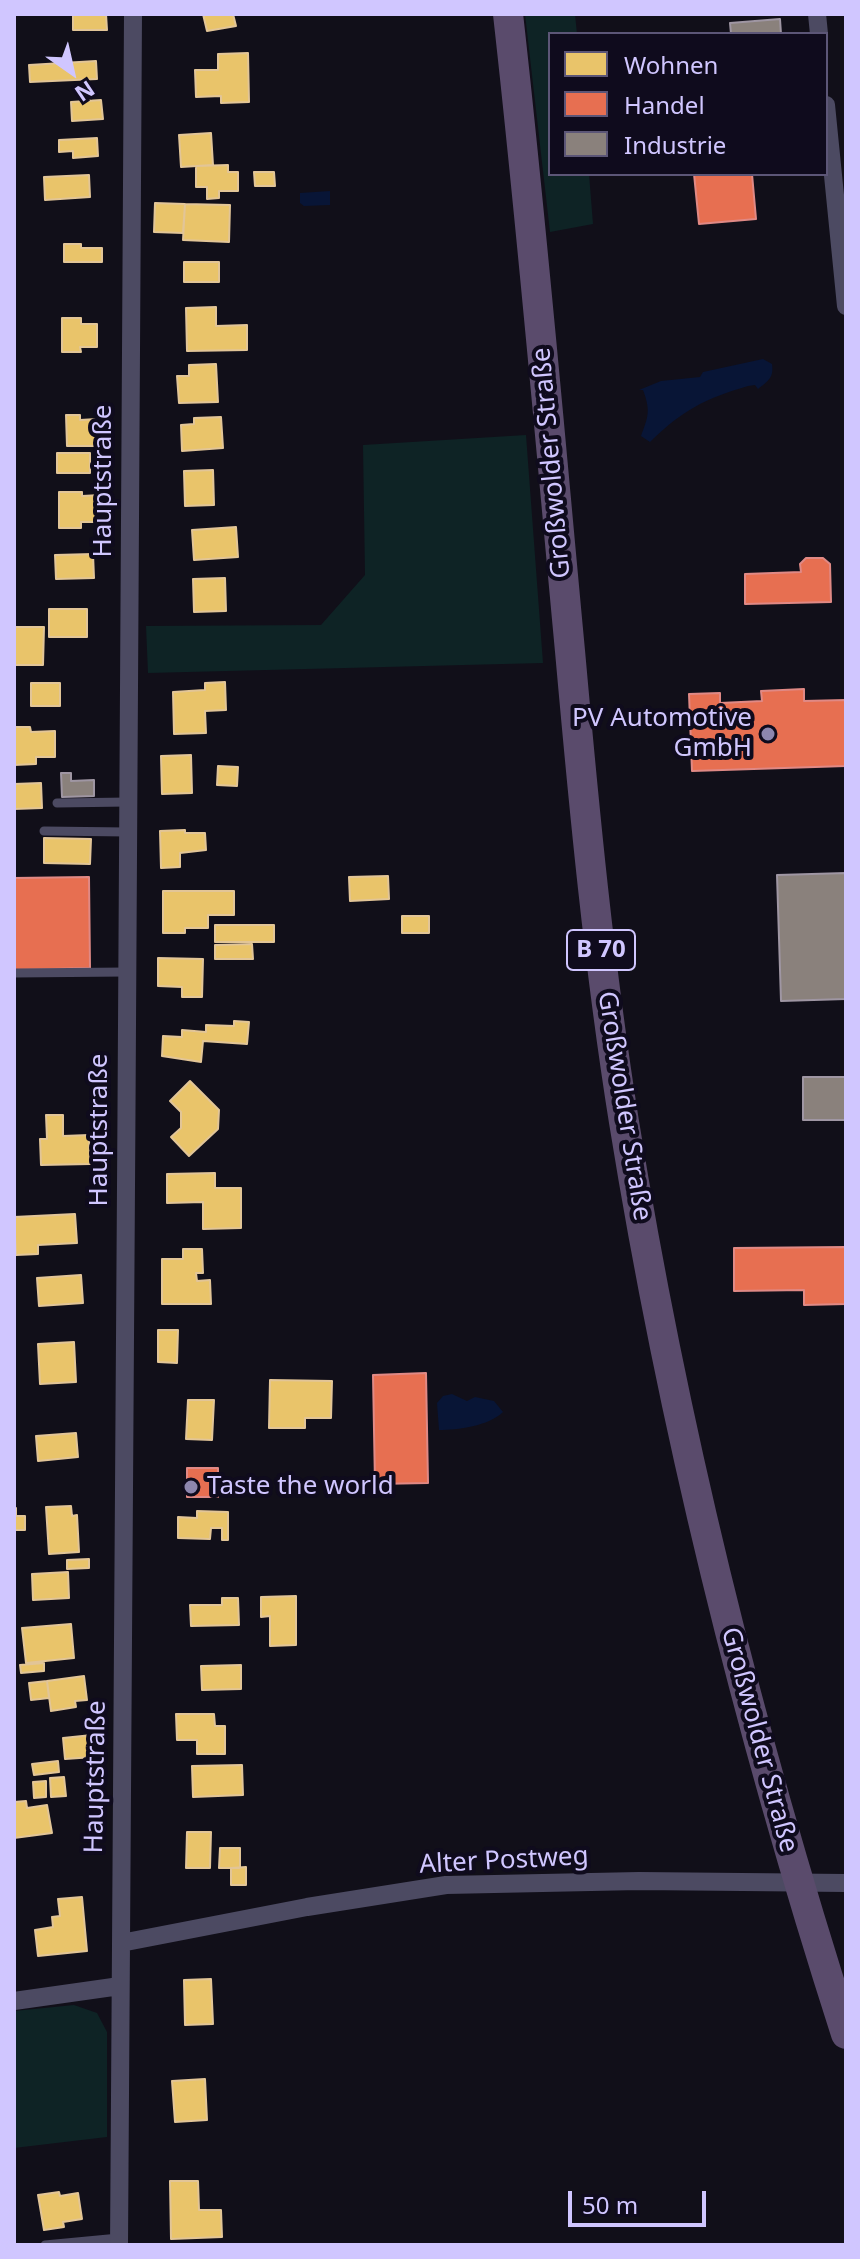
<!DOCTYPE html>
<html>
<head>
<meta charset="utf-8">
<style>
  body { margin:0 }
  #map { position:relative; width:860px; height:2259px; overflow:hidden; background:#110f19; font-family:"Noto Sans",sans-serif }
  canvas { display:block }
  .frame { position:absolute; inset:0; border:16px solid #d0c6ff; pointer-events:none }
  .legend { position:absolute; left:548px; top:32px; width:280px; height:144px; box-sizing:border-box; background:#0f0b1d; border:2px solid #5c5677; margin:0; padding:10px 14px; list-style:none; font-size:24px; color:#d0c6ff }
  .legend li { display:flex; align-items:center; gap:16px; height:40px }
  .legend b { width:40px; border:2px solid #5c5677 }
  .north { position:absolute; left:32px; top:32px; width:80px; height:80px; -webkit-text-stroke:6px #0f0b1d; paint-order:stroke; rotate:146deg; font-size:22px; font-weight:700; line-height:32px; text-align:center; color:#d0c6ff }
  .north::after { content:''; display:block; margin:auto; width:28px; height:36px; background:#d0c6ff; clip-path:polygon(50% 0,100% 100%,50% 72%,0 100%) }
  .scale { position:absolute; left:568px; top:2191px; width:138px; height:36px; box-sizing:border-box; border:4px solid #d0c6ff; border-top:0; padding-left:10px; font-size:24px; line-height:28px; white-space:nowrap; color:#d0c6ff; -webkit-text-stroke:6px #0f0b1d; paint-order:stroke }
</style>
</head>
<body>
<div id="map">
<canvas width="860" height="2259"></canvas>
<div class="frame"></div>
<ul class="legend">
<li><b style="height:22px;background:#e9c46a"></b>Wohnen</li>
<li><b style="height:22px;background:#e76f51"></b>Handel</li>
<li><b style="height:22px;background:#8a817c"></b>Industrie</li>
</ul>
<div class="north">N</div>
<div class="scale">50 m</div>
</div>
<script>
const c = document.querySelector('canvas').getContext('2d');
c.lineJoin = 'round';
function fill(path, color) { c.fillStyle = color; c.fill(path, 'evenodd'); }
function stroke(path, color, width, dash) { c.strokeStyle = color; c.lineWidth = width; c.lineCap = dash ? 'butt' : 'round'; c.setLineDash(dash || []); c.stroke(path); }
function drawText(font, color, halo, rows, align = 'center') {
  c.font = font + ' "Noto Sans",sans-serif'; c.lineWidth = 8; c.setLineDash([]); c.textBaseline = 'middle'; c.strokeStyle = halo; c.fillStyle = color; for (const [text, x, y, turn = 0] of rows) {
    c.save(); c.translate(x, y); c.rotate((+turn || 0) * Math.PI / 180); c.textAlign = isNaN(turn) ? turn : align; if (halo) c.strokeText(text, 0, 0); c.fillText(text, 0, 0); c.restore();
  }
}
fill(new Path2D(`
  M525,14H575L577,34H550V174H589L593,224L550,232Z
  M526,435L543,663L148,673L146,626L321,625L365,575L363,445Z
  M74,2005L97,2013L107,2032V2137L14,2148V2011Z`), '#0e2325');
fill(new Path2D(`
  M330,191V205L304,206L300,203V193Z
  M763,359L772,364C774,378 768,381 758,389L755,385L748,386C704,399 683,410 650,442L641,436C648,417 651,411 643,390H639L661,381L700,377L703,372Z
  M452,1394L467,1401L475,1397L494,1401L503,1412C489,1426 457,1430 439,1430L437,1403L443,1396Z`), '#081536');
const homes = new Path2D(`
  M73,14H106L107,30H73Z
  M203,14H233L236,26L207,31Z
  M248,53L249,102L221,103V96L196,97L195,70H218V54Z
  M96,61L97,79L30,82L29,65Z
  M101,100L103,119L72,121L71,102Z
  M211,133L213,165L181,167L179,135Z
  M97,138L98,156L73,158V151L59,152V140Z
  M228,165V172H238V191H219V198L207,199V187H196V166Z
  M254,172H274L275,186H255Z
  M89,175L90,197L45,200L44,177Z
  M155,203L185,204L183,233L154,232Z
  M185,204L230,205L229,242L183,240Z
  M64,244H81V248H102V262H64Z
  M184,262H219V282H184Z
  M216,307V326L247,325V350L187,351L186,308Z
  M62,318H81V324H97V347H80L81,352H62Z
  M216,364L218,402L179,403L177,376H189V365Z
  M66,415H80V420L97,419V446H67Z
  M221,417L223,448L182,451L181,425L194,424V418Z
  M57,453H90V473H57Z
  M213,470L214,505L185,506L184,471Z
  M59,492H82V496L101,495L102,522H81V528H59Z
  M236,527L238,557L194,560L192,530Z
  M93,554L94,578L56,579L55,555Z
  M225,578L226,611L194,612L193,579Z
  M49,609H87V637H49Z
  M14,627H44L43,665H14Z
  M225,682L226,710L205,711L206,733L174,734L173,692L205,690V683Z
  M31,683H60V706H31Z
  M14,727H30L31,732L55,731V757H36V764L14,765Z
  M191,755L192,793L162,794L161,756Z
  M218,766L238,767L237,786L217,785Z
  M41,783L42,808L14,809V784Z
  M185,830V833H205L206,850L180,853V867L161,868L160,831Z
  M44,838L91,839L90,864L44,863Z
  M388,876L389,899L350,901L349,877Z
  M163,891H234V915H208V928H185V933H163Z
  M402,916H429V933H402Z
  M215,925H274V942H215Z
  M252,944L253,959H215V945Z
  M158,958L203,959L202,997H182V987L158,986Z
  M234,1021L249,1022L247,1044L203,1041L201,1062L162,1056L163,1036L182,1037V1030L206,1032V1025L234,1026Z
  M190,1081L219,1110L218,1129L189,1156L171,1137L181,1128V1112L170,1101Z
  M46,1115H63V1136L89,1135L90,1164L41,1165L40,1139H47Z
  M215,1173V1188H241V1228L203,1229V1202L167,1203V1174Z
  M75,1214L77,1243L38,1245V1254L16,1255L14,1217Z
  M183,1249H202L203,1273H196L197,1281L210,1280L211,1304H162V1259H183Z
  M81,1275L83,1303L39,1306L37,1278Z
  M158,1330H178L177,1363L158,1362Z
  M74,1342L76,1382L40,1384L38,1344Z
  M270,1380L332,1381L331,1418H305V1428H269Z
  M188,1400H214L212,1440L186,1439Z
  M76,1433L78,1457L38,1461L36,1436Z
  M71,1506L72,1516L77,1515L79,1552L49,1554L46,1507Z
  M14,1508H16V1516H25V1530H14Z
  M197,1511L228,1512V1540H222V1528H211L210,1539L178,1538V1517L197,1518Z
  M89,1559V1568L67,1569V1560Z
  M68,1572L69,1598L33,1600L32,1574Z
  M296,1596V1645L270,1646V1616L261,1617V1597Z
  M222,1598H238L239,1625L191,1626L190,1605H222Z
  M71,1624L74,1658L26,1663L22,1628Z
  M44,1663V1671L21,1673L20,1665Z
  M241,1665V1689L202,1690L201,1666Z
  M84,1676L87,1700L75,1701L76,1707L51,1711L47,1681Z
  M47,1681L49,1698L31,1700L29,1683Z
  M176,1714H214L215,1726H225V1754H197V1740H177Z
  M92,1735L94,1757L65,1759L63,1738Z
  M58,1761L59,1772L34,1775L32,1764Z
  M242,1765L243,1795L193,1797L192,1766Z
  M64,1777L66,1796L51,1797L50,1778Z
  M46,1781V1797L34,1798L33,1782Z
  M26,1801L27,1808L47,1805L52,1833L14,1838V1802Z
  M187,1832H211L210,1868H186Z
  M220,1848H240V1868H219Z
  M246,1867V1885H231V1868Z
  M82,1897L87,1951L38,1956L35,1930L53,1927L52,1917L60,1916L58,1899Z
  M211,1979L213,2024L185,2025L184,1980Z
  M205,2079L207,2120L175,2122L172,2081Z
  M170,2181H198L199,2210H221L222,2237L171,2239Z
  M59,2192L60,2196L78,2193L82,2219L63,2222L64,2227L44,2230L38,2195Z`);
fill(homes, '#e9c46a');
stroke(homes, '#e2c597', 2);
const shops = new Path2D(`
  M694,174H752L756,219L699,224Z
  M806,558H823L830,564L831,602L745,604V574L801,572L800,564Z
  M804,689V701L846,700V766L692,771L689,694L720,693V703L762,701L761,691Z
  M89,877L90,968L14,970V878Z
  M846,1247V1304L804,1305V1290L734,1291V1248Z
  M426,1373L428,1483L375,1484L373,1375Z
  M187,1468H218V1497H187Z`);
fill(shops, '#e76f51');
stroke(shops, '#e08985', 2);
const industry = new Path2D(`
  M780,19L781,34H731L730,23Z
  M61,773H71V781L94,780V796L62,797Z
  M846,873V999L781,1001L777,875Z
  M803,1077H846V1120H803Z`);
fill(industry, '#8a817c');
stroke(industry, '#9f96a3', 2);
stroke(new Path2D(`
  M57,803L128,802
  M44,831L127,832
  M14,973L126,972
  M45,2245L119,2238`), '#4c4a62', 9);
stroke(new Path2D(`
  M817,14L819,34
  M826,105L846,306
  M121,1943L307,1907L446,1885L639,1881L846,1883
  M14,2001L120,1986
  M119,2245C125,1501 128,758 133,14`), '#4c4a62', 18);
stroke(new Path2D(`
  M508,14C532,226 550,438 570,651C584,808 599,966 624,1122C674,1432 750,1736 846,2034`), '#5a4b6c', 30);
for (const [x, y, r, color] of [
  [768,734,8,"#8d86ae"],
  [191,1487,8,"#8d86ae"]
]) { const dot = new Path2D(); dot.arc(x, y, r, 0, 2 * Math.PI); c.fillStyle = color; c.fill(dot); stroke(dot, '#0f0b1d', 3); }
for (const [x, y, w] of [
  [601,950,68]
]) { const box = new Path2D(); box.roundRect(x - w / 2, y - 20, w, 40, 6); c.fillStyle = '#0f0b1d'; c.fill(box); stroke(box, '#d0c6ff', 2); }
drawText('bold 24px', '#d0c6ff', null, [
  ["B 70",601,950]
]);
drawText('26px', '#d0c6ff', '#0f0b1d', [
  ["Großwolder Straße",552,463,-95],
  ["Hauptstraße",104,481,-90],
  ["Großwolder Straße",624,1106,81],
  ["Hauptstraße",100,1130,-90],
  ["Großwolder Straße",759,1740,75],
  ["Hauptstraße",96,1777,-89],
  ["Alter Postweg",504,1861,-3]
]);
drawText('26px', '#d0c6ff', '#0f0b1d', [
  ["PV Automotive",752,719],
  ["GmbH",752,749],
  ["Taste the world",207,1487,"left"]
], 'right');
</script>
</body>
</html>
